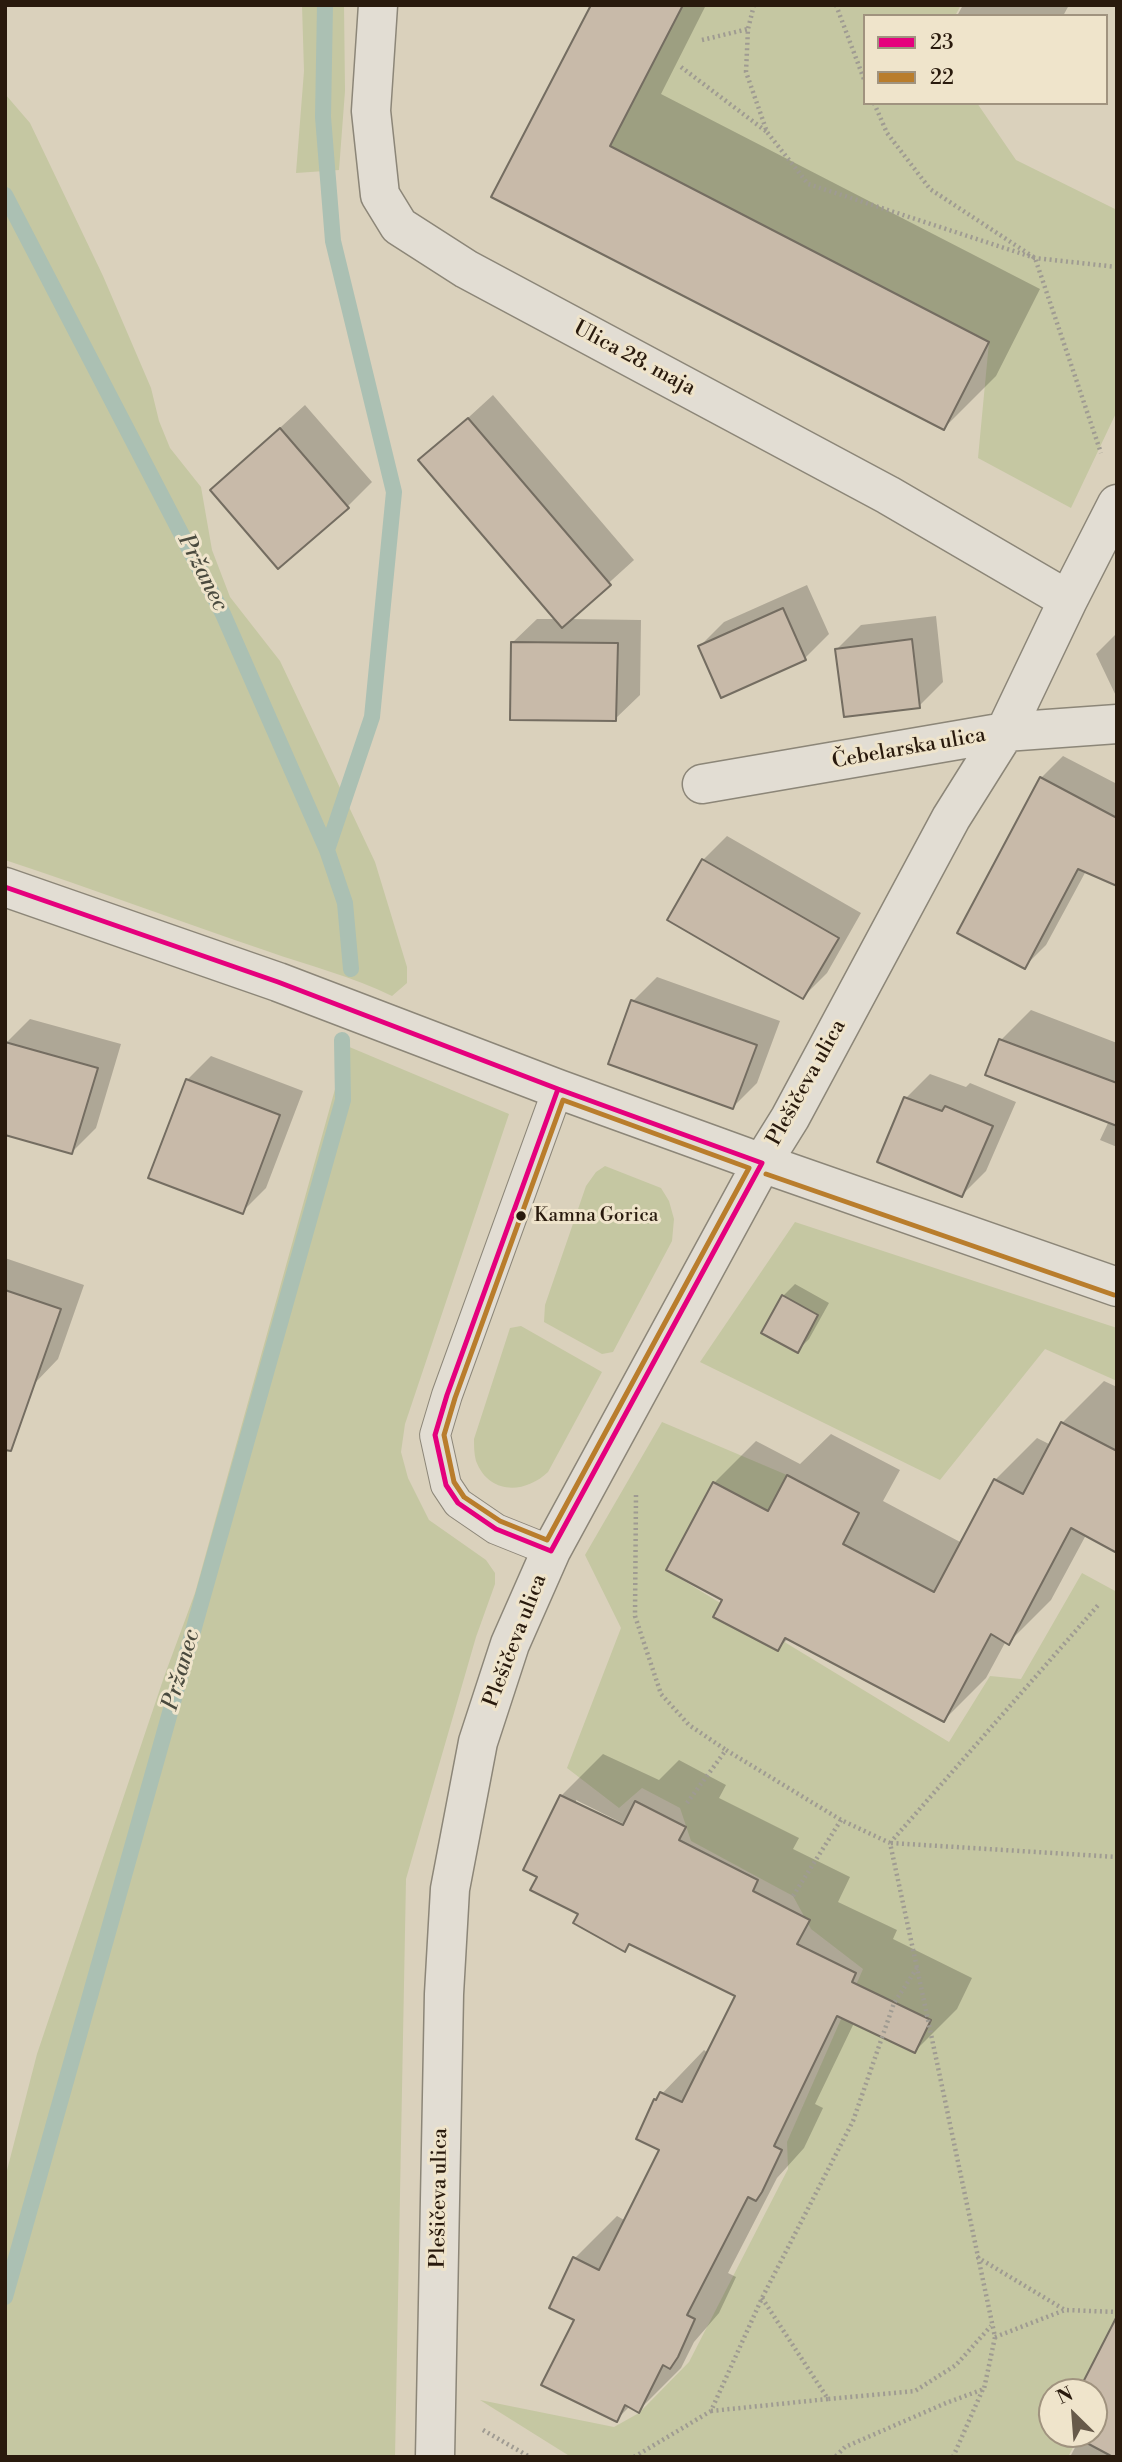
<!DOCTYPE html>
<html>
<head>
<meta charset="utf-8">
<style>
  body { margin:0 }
  #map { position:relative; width:1122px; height:2462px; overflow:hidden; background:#dad1bc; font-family:"Libre Bodoni",serif }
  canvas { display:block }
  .frame { position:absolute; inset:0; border:7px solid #291a0d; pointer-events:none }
  .legend { position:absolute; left:863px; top:14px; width:245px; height:91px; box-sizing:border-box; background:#efe4cb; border:2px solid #a0937f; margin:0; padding:9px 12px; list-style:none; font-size:21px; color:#291a0d }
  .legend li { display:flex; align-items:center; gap:14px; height:35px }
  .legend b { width:35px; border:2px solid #a0937f }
  .north { position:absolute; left:1038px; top:2378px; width:70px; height:70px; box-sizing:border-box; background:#efe4cb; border:2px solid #a0937f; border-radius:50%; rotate:335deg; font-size:19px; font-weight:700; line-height:28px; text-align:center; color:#291a0d }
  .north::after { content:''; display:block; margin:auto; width:24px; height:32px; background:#675a4a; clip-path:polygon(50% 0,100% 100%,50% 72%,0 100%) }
</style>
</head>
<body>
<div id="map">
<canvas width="1122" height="2462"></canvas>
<div class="frame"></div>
<ul class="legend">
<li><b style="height:9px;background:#e5007d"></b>23</li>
<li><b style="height:9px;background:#b97d2c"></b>22</li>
</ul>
<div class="north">N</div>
</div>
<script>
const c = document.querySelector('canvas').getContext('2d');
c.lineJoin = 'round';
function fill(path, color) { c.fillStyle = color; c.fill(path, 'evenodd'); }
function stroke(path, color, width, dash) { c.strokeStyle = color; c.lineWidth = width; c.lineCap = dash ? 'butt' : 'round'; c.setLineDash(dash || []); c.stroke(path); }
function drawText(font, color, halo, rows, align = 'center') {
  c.font = font + ' "Libre Bodoni",serif'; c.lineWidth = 6; c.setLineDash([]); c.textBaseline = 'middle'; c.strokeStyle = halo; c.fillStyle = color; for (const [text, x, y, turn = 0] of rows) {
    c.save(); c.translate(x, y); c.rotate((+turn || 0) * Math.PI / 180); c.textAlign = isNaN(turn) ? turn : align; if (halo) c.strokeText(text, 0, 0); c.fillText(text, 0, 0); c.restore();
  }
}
fill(new Path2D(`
  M302,5H344L345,91L339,170L296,173L304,71Z
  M683,5H961L955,16H865V103H977L1016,160L1117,210V411L1071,508L978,458L989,342L610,146Z
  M5,94L30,123L103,276L151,388L159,421L170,448L201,487L212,550L230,597L280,661L375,862L407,967V983L392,996C352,976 309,966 267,951C179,921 93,889 5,860Z
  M347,1046L509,1114L405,1424L401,1452L408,1478L429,1520L486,1560L495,1573V1584L476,1637L406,1879L395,2457H5V2178L37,2054L164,1677L195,1593Z
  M605,1166L661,1188L669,1201L674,1219L672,1241L613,1352L602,1354L544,1322L545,1305L586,1186L596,1172Z
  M795,1222L1117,1328V1381L1045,1349L940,1480L700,1362Z
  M521,1326L602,1372L548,1472C525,1494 489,1495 476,1461C474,1454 474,1446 474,1439L510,1328Z
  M662,1422L787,1475L768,1511L713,1482L666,1570L949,1742L990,1676L1021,1679L1082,1573L1117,1592V2369L1095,2358L1078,2392H1052V2434H1070L1078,2438L1068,2457H571L480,2400L614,2427L639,2413L689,2362L788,2169L787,2142L863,1969L811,1929L793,1896L691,1841L680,1808L642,1788L619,1808L567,1768L621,1628L585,1555Z`), '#c5c7a2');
fill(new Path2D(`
  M593,5H706L661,94L1040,289L996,376L944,428L494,196Z
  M963,5H1069L1063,16H957Z
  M493,395L634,560L569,619L641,620L640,695L615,719L512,643L537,619H557L421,461Z
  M305,405L372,482L348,506L278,566L212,490Z
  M807,585L829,634L805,658L700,646L724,622Z
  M936,616L943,682L919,706L837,649L861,625Z
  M1117,633V698L1096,654Z
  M1063,756L1117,784V885L1086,871L1046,945L1024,967L1041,778Z
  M727,836L861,913L827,973L803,997L703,860Z
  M657,977L780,1021L757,1083L733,1107L633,1001Z
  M1031,1010L1117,1043V1147L1100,1140L1109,1121L988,1074L1001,1040Z
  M30,1019L121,1044L96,1128L72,1152L6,1043Z
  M211,1056L303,1091L266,1188L242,1212L187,1080Z
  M930,1074L966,1087L970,1083L1016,1102L986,1171L962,1195L906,1098Z
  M5,1258L84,1285L58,1359L34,1384L5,1393Z
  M795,1284L829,1303L809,1339L797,1351L783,1296Z
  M1104,1381L1117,1387V1551L1086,1535L1051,1600L1009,1642L1006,1641L986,1678L944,1720L789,1638L777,1649L724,1599L714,1483L756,1441L800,1464L831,1434L900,1470L883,1501L962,1543L995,1480L1037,1438L1051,1445L1062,1423Z
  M603,1754L659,1780L679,1760L726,1785L719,1798L799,1838L793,1849L850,1877L838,1902L897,1930L893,1939L972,1978L957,2009L915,2051L854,2023L815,2104L823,2108L804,2148L777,2178L728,2273L736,2277L719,2313L694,2342L681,2368L639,2410L630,2406L616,2420L576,2319L575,2258L617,2216L626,2221L662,2149L656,2100L704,2050L708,2053L737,1996L632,1943L625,1950L539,1876L525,1870L561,1796ZM576,1800L632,1828L630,1831L576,1804Z
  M1117,2339V2457H1070L1080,2438L1073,2434H1094V2392H1080Z`), '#0003');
stroke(new Path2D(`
  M325,5L323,117L333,241L394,492L372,717L327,850
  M5,195L223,614L327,850L345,903L351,969
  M5,2297L343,1100L342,1040`), '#abc0b3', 16);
const building = new Path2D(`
  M591,5H683L610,146L989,342L944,430L491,197Z
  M468,418L611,585L562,628L418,460Z
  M280,428L349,508L278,569L210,490Z
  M783,608L806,660L721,698L698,646Z
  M912,639L920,708L844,717L835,649Z
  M511,642L618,643L616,721L510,720Z
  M1040,777L1117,818V886L1078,869L1025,969L957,933Z
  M702,859L839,938L803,999L667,920Z
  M631,1000L757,1045L733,1109L608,1064Z
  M999,1039L1117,1083V1126L985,1075Z
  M5,1042L98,1068L72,1154L5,1135Z
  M186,1079L280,1115L243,1214L148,1178Z
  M904,1097L942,1111L945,1106L993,1126L962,1197L877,1162Z
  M5,1290L61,1309L11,1451L5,1450Z
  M782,1295L818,1315L798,1353L761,1333Z
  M1061,1422L1117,1451V1553L1071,1528L1009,1645L991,1634L944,1722L785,1638L778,1651L713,1617L722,1600L666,1570L713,1482L768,1511L787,1475L859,1513L843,1544L934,1592L994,1479L1023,1494Z
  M560,1795L623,1825L635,1801L686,1827L679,1840L758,1880L753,1891L810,1920L797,1944L856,1973L852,1982L931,2020L915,2053L837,2016L774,2146L782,2150L762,2192L756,2201L748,2197L687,2315L695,2319L678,2357L670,2369L663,2365L639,2413L625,2405L617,2422L541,2385L574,2320L549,2308L573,2257L599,2270L659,2150L636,2139L654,2099L656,2100L660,2092L682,2102L735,1996L629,1944L625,1952L573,1923L578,1914L530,1890L537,1877L523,1870Z
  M1117,2316V2457H1113L1070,2434H1094V2392H1078Z`);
fill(building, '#c8baa9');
stroke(building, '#746d61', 2);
const lane = new Path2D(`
  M551,1551L496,1529L458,1503L446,1485L435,1435L447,1395L558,1089`);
const street = new Path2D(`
  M378,5L371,111L380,195L399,226L466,269L888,495L1068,600
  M702,784L1005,732L1117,724
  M5,887L278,982L558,1089L762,1163L1117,1287
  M435,2457L444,1994L450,1889L478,1742L510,1644L551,1551L762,1163L790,1118L951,818L1005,732L1068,600L1117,504`);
stroke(lane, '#8c8678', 32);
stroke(street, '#8c8678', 41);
stroke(new Path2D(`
  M754,5L748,29L746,72L767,132L808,184L1035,258L1117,267
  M836,5L865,82
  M702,40L748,29
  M681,67L767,132
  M874,103L887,133L930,189L1035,258L1101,453
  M636,1495L635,1616L661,1694L689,1725L726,1750
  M687,1803L726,1750L841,1820L890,1843L917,1968
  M890,1843L1100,1603
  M891,1843L1117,1857
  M793,1896L841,1820
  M977,2257L1065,2310
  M762,2298L828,2399L915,2391L956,2365L991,2326
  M995,2337L1065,2310L1117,2312
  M711,2411L828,2399
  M483,2430L530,2457
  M634,2457L711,2411L762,2298L853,2121L894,2003L917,1968L995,2337L984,2389L946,2403L845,2447L835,2457
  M953,2457L983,2389`), '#9f9b92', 4.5, [2, 3.5]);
stroke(lane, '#e2ddd3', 30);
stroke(street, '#e2ddd3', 38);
stroke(new Path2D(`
  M5,887L278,982L558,1089
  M558,1089L762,1163L551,1551L496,1529L458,1503L446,1485L435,1435L447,1395Z`), '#e5007d', 5);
stroke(new Path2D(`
  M563,1100L749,1168L547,1540L500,1521L464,1497L454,1482L444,1435L455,1398Z
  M766,1174L1114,1295`), '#b97d2c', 5);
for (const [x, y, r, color] of [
  [521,1216,6,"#291a0d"]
]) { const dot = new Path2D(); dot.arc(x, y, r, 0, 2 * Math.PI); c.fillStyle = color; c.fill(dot); stroke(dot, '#efe4cb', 2.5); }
drawText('19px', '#291a0d', '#efe4cb', [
  ["Kamna Gorica",534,1216]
], 'left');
drawText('21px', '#291a0d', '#efe4cb', [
  ["Ulica 28. maja",634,359,28],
  ["Čebelarska ulica",909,749,-10],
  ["Plešičeva ulica",807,1083,-61],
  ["Plešičeva ulica",516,1641,-69],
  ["Plešičeva ulica",440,2198,-89]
]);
drawText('italic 23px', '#4a4a3e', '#efe4cb', [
  ["Pržanec",202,573,63],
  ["Pržanec",182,1670,-74]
]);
</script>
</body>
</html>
